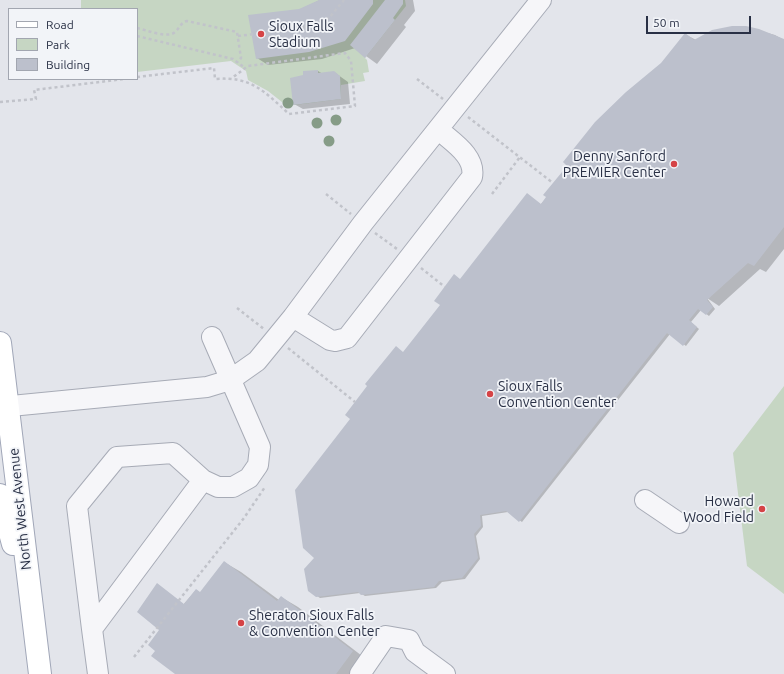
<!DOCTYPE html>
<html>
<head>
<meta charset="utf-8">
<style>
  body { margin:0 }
  #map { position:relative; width:784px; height:674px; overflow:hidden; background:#e3e5eb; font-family:Ubuntu,sans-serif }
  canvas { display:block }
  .legend { position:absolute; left:8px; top:8px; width:130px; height:72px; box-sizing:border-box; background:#f2f4f8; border:1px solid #a2a6b0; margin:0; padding:5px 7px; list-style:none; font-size:12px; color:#293045 }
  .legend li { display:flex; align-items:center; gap:8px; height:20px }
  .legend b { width:20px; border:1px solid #a2a6b0 }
  .scale { position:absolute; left:646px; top:16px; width:105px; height:18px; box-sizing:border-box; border:2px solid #293045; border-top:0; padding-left:5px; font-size:12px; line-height:14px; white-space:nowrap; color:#293045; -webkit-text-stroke:3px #f2f4f8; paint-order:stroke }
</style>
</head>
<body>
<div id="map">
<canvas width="784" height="674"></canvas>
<ul class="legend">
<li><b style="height:5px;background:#fff"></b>Road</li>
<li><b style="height:11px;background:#c6d6c3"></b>Park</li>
<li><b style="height:11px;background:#bcc0cc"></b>Building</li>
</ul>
<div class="scale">50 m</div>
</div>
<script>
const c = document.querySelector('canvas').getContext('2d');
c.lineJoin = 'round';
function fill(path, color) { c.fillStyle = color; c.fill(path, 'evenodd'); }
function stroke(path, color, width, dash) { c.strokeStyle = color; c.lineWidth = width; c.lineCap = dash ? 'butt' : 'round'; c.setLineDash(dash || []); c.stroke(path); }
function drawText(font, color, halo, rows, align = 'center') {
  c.font = font + ' Ubuntu,sans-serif'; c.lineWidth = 3.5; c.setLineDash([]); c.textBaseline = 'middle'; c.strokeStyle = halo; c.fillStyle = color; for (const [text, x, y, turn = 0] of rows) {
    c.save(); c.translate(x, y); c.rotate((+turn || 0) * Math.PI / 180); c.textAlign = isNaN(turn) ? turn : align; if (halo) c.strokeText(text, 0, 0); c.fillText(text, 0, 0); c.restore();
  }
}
fill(new Path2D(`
  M81,0H405L406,6L365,58L367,60L369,72L363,73L365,81L341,85V99L287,106L268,91L248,80L246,71L231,61L137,72V9H81Z
  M784,386V594L747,566L733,453Z`), '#c6d6c3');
fill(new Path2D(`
  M320,0H413L415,11L404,25L406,27L377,64L355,48L322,59L268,65L257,58L299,10Z
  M746,27L775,35L784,40V249L766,272L760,269L719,306L707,298L715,309L709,316L701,310L691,322L699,329L686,346L670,334L522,522L508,512L482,516L483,527L476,536L480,559L465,579L442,582L436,588L365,596L360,593L320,598L317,596L315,557L404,353L460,280L541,204L662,64L685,34L696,40Z
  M318,71L323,74L334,72L348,82L350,104L303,109L294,104Z
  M224,562L241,572L279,600L281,597L298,607L370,662L360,674H176L157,651L161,630L196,590L201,593Z`), '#0003');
fill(new Path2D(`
  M319,0H373V4L345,41L309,52L256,59L248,15L299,9Z
  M385,0H403V4L393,18L395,20L365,58L350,45Z
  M732,26H746L759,29L784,39V227L754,266L748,263L707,300L713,307L706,315L698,309L689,320L697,327L683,346L667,333L519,522L506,511L480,515L481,526L474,534L478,558L462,578L439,581L434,587L361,595L358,592L316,597L308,591L304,569L314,558L303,548L295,490L350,419L345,415L367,386L365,384L396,346L403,352L440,305L434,301L454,274L460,279L527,193L541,204L546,197L543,195L567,166L563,162L595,122L626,92L661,63L685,33L694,40L712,30Z
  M318,70V73L334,71L340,76L341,99L293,105L290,78L303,75V71Z
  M224,561L277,601L281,596L353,651L336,674H175L151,656L155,651L148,645L159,630L137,612L157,583L184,604L196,589L200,592Z`), '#bcc0cc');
const minor = new Path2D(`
  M293,317L330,340L335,341L347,338L472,177C476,156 452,142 439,130
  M0,407L207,387L230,380L257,361L293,317L363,223L541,0
  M645,500L679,523
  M92,629L77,506L117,457L173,453L203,480
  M98,674L92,629L203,480L218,487H233L249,478L258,465L260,447L212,337
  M360,674L386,636L409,640L415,652L445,674`);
const major = new Path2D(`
  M0,343L40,674
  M0,495L13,544`);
stroke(minor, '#a7abb6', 22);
stroke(major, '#a1a7b8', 24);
stroke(new Path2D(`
  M137,28C146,30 168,39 175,32C180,28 180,23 187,21L237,32L241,58L238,62
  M137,36L233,59L245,68
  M238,36L303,28L329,18L344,0
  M137,77L214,68L215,79C251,76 264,91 289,114L355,106L351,61L345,53L248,66L232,78
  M417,79L443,99
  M0,102L36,99L34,90L124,79
  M468,117L553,183
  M326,194L351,214
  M492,194L520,157
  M375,233L397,249
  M421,268L445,287
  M237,308L264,329
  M288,348L355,402
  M134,657L244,518L265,487`), '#c1c3ca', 2.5, [3, 3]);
stroke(minor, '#f6f6f9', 20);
stroke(major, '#fff', 22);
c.fillStyle = '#869c87';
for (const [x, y] of [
  [288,103],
  [336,120],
  [317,123],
  [329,141]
]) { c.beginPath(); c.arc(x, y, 5.5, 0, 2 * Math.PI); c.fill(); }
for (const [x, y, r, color] of [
  [261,34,4,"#d54346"],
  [674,164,4,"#d54346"],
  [490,394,4,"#d54346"],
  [762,509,4,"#d54346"],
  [241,623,4,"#d54346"]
]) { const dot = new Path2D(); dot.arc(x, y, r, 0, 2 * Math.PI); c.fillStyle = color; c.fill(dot); stroke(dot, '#f2f4f8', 1.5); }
drawText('14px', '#293045', '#f2f4f8', [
  ["Sioux Falls",269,26],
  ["Stadium",269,42],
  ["Denny Sanford",666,156,"right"],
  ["PREMIER Center",666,172,"right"],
  ["Sioux Falls",498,386],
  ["Convention Center",498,402],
  ["Howard",754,501,"right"],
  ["Wood Field",754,517,"right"],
  ["Sheraton Sioux Falls",249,615],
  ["& Convention Center",249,631]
], 'left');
drawText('14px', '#293045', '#f2f4f8', [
  ["North West Avenue",20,509,-96]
]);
</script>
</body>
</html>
